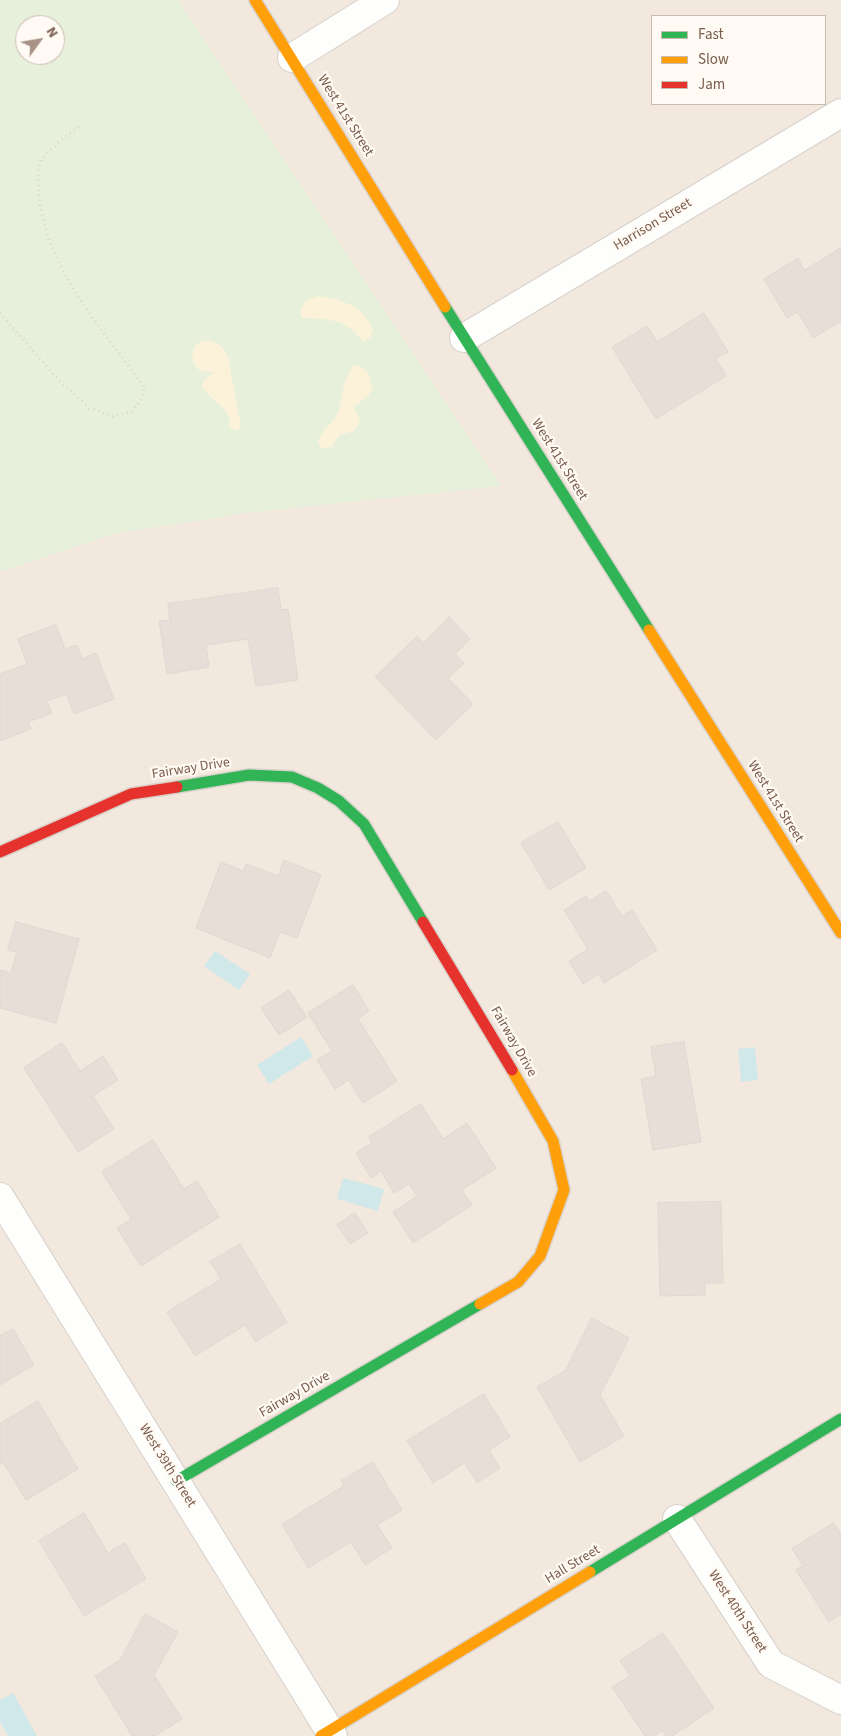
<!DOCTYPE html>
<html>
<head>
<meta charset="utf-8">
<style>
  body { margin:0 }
  #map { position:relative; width:841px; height:1736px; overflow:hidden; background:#f9f5f0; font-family:"Source Sans 3",sans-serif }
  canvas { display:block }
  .legend { position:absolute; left:651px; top:15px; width:175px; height:90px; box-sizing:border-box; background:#fffaf3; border:1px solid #cabbb1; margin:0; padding:6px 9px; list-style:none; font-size:15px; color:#7a5c4d }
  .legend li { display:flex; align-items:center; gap:10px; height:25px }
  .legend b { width:25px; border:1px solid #cabbb1 }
  .north { position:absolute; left:15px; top:15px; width:50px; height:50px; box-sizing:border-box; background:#fffaf3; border:1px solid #cabbb1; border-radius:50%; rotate:58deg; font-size:14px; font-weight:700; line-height:20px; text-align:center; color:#7a5c4d }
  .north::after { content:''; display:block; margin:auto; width:18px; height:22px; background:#a69286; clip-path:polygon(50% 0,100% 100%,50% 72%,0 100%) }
</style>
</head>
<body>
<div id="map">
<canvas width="841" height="1736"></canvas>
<ul class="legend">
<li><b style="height:6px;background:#30b455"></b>Fast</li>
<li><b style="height:6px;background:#ff9f0a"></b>Slow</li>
<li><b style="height:6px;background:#e5322d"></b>Jam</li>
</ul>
<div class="north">N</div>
</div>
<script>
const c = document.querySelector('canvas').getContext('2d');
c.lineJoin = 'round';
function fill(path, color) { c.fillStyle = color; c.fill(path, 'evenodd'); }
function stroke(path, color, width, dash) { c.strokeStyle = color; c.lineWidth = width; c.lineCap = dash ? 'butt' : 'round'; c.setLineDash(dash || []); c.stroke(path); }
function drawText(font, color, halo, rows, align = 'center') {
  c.font = font + ' "Source Sans 3",sans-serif'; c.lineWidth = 4.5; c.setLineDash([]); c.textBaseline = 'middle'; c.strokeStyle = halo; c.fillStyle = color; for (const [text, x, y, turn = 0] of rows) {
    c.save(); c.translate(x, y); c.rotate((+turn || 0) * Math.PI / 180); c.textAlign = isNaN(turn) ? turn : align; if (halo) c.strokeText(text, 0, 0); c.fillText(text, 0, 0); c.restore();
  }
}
fill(new Path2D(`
  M0,0H841V1736H0ZM652,16H825V104H652ZM25,25H55V55H25Z`), '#f2e8de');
fill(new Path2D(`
  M0,0H178L501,486L246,513L113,534L0,572ZM25,25H55V55H25Z`), '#e7f0db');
fill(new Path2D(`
  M318,296C342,300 364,305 373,330L370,338L363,342C345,318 329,319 301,318V308L307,300Z
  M211,340L222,347L228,357L241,427L237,431L229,428C233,407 212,403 202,387L204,380L213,372L200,371C192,363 191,358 194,347L201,341Z
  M354,365C369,368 369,374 373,388L368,396L354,407L360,420C357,431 351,433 340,434L332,447L321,448L318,442C321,430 330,426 336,416C344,404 340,380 354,365Z`), '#fbf2d9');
fill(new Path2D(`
  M215,951L250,974L239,990L204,966Z
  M301,1037L313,1056L269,1084L257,1065Z
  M755,1047L758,1080L741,1082L738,1049Z
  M343,1178L384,1189L378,1211L337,1199Z
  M13,1693L37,1736H8L0,1722V1700Z`), '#d0e8ea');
const building = new Path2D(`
  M841,248V321L813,338L798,312L787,318L764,279L798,258L804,270Z
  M704,313L728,352L716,359L726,376L656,419L612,347L647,326L657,342Z
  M278,588L281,610L288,609L298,680L256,686L248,639L206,645L209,667L167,674L159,621L170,620L168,604Z
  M449,617L470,639L455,654L464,663L448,678L473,704L436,740L375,677L417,636L423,643Z
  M56,625L65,649L77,645L82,659L96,653L114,699L74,714L66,694L47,701L52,713L28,722L31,729L0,741V674L27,664L18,639Z
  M558,822L586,868L549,890L521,843Z
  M284,860L321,875L297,938L280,932L270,958L196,928L221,862L243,871L246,864L278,876Z
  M606,891L622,916L632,910L657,950L604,983L599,974L583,984L569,961L588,949L564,910L586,896L589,901Z
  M16,922L79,939L56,1023L0,1008V970L11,973L17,952L8,950Z
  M353,985L369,1011L358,1019L397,1081L363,1103L349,1080L335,1089L317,1060L332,1051L308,1013Z
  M289,990L307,1017L279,1035L261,1008Z
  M684,1042L701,1142L653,1150L641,1079L656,1076L651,1047Z
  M62,1043L80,1071L103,1056L118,1080L93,1096L114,1129L78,1152L24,1068Z
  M421,1104L443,1139L467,1123L496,1168L462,1190L472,1205L413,1243L393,1212L417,1196L409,1184L394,1193L381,1171L371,1178L356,1153L372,1143L369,1137Z
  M153,1140L184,1189L197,1181L219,1217L141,1266L117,1228L131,1219L102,1172Z
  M721,1202L723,1283H705V1295L660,1296L658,1203Z
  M355,1213L368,1233L350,1244L337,1225Z
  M240,1244L287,1322L256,1342L245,1325L195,1356L167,1312L221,1279L210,1262Z
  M592,1318L629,1338L600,1395L624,1436L580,1462L537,1387L565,1371Z
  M13,1329L34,1365L0,1385V1336Z
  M484,1394L510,1437L489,1450L500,1468L477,1483L465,1463L433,1483L407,1441Z
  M38,1401L78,1469L26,1500L3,1462L0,1464V1424Z
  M373,1462L402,1510L377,1525L392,1548L365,1565L351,1542L308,1568L282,1524L344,1486L341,1481Z
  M84,1513L108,1553L125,1543L146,1579L84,1616L39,1541Z
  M834,1523L841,1534V1614L829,1622L796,1570L803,1566L792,1549Z
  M145,1614L178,1632L154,1675L182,1719L155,1736H132L95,1676L120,1660Z
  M663,1633L714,1708L672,1736H666L662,1731L654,1736H645L612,1687L630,1676L620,1661Z`);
fill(building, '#e6ded7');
stroke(building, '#e2d8d2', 1);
const street = new Path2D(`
  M292,58L385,0
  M464,338L841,113
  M0,1197L333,1736
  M677,1519L771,1664L841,1700`);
const fast = new Path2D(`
  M445,307L649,630
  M177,787L249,775L292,777L318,788L339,801L364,824L423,922
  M176,1481L480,1304
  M590,1572L841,1419`);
const slow = new Path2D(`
  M255,0L445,307
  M649,630L841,933
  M480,1304L518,1282L540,1256L564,1190L553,1141L512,1070
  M321,1736L590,1572`);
const jam = new Path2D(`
  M0,852L131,794L177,787
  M423,922L512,1070`);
stroke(street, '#d7d1cb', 30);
stroke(fast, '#d9d2cb', 14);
stroke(slow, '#d9d2cb', 14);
stroke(jam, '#d9d2cb', 14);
stroke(new Path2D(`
  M0,313L55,376L89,408L113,416L132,412L141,400L145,388C103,330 46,269 39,194C39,186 37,175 39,167C41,153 70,134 81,125`), '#dcd5d0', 3, [1, 4]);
stroke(street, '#fefefd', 28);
stroke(fast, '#30b455', 11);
stroke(slow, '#ff9f0a', 11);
stroke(jam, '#e5322d', 11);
drawText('14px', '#7a5c4d', '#fffaf3', [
  ["West 41st Street",345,116,58],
  ["Harrison Street",653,225,-31],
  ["West 41st Street",559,460,58],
  ["Fairway Drive",191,769,-9],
  ["West 41st Street",775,802,58],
  ["Fairway Drive",513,1042,60],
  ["Fairway Drive",295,1395,-30],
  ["West 39th Street",167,1466,58],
  ["Hall Street",573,1565,-31],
  ["West 40th Street",737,1612,57]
]);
</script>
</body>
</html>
